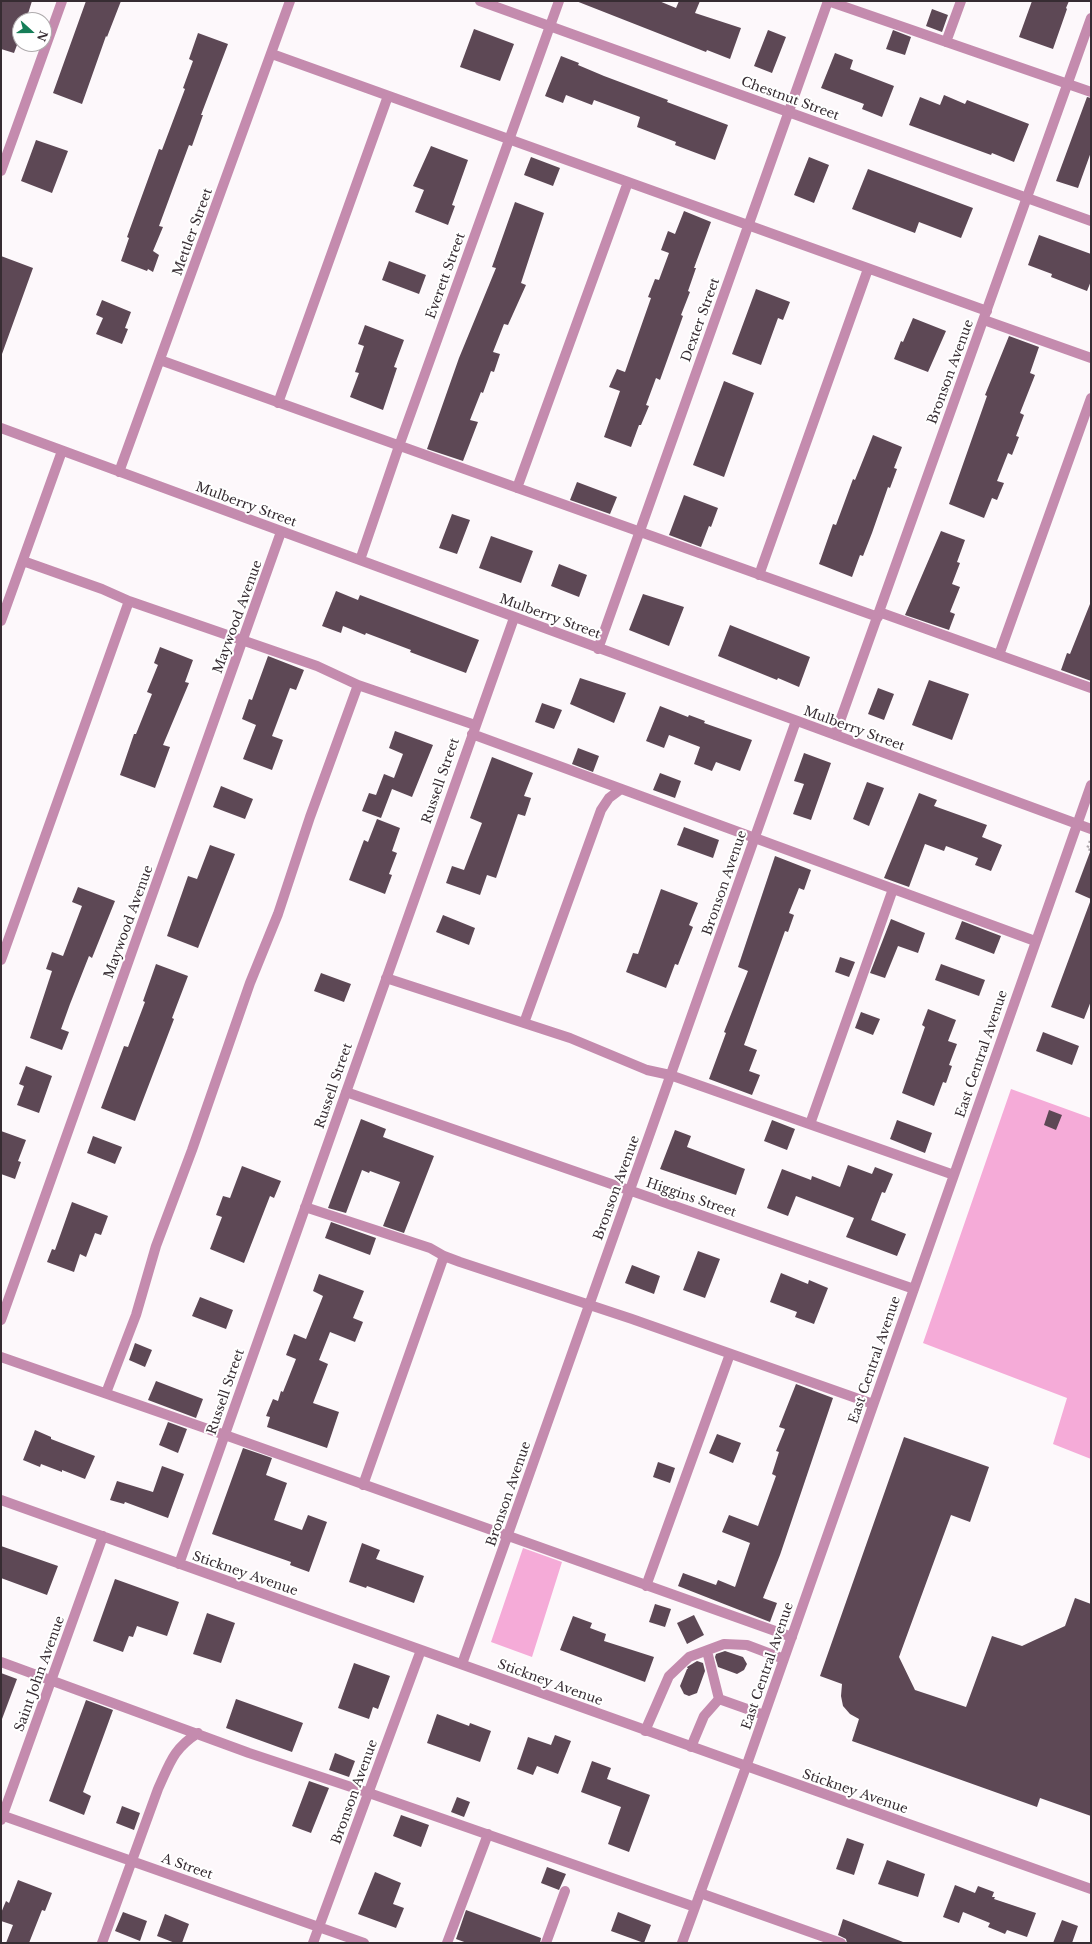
<!DOCTYPE html>
<html>
<head>
<meta charset="utf-8">
<style>
  body { margin:0 }
  #map { position:relative; width:1092px; height:1944px; overflow:hidden; background:#fdf8fb; font-family:"Libre Baskerville",serif }
  canvas { display:block }
  .frame { position:absolute; inset:0; border:2px solid #362c32; pointer-events:none }
  .north { position:absolute; left:12px; top:12px; width:40px; height:40px; box-sizing:border-box; background:#fff; border:1px solid #afabad; border-radius:50%; rotate:111deg; font-size:11px; font-weight:700; line-height:16px; text-align:center; color:#362c32 }
  .north::after { content:''; display:block; margin:auto; width:14px; height:18px; background:#167e58; clip-path:polygon(50% 0,100% 100%,50% 72%,0 100%) }
</style>
</head>
<body>
<div id="map">
<canvas width="1092" height="1944"></canvas>
<div class="frame"></div>
<div class="north">N</div>
</div>
<script>
const c = document.querySelector('canvas').getContext('2d');
c.lineJoin = 'round';
function fill(path, color) { c.fillStyle = color; c.fill(path, 'evenodd'); }
function stroke(path, color, width, dash) { c.strokeStyle = color; c.lineWidth = width; c.lineCap = dash ? 'butt' : 'round'; c.setLineDash(dash || []); c.stroke(path); }
function drawText(font, color, halo, rows, align = 'center') {
  c.font = font + ' "Libre Baskerville",serif'; c.lineWidth = 4; c.setLineDash([]); c.textBaseline = 'middle'; c.strokeStyle = halo; c.fillStyle = color; for (const [text, x, y, turn = 0] of rows) {
    c.save(); c.translate(x, y); c.rotate((+turn || 0) * Math.PI / 180); c.textAlign = isNaN(turn) ? turn : align; if (halo) c.strokeText(text, 0, 0); c.fillText(text, 0, 0); c.restore();
  }
}
fill(new Path2D(`
  M1011,1089L1091,1118V1459L1053,1444L1067,1398L923,1343Z
  M523,1548L562,1562L532,1657L491,1642Z`), '#f5abd8');
fill(new Path2D(`
  M1,1H32L26,20H20V37L14,53L1,49Z
  M86,1H121L107,37L106,36L82,104L53,93Z
  M576,1H659L676,8L679,1H700L695,13L741,28L730,59L707,50L706,52Z
  M1032,1H1069L1066,8L1067,9L1053,49L1019,37Z
  M932,9L948,15L942,32L926,26Z
  M474,29L514,44L500,81L460,67Z
  M768,30L786,37L772,73L754,66Z
  M893,30L911,37L905,55L886,49Z
  M198,33L228,44L201,115H203L192,146L189,145L159,226L163,227L153,251L159,255L153,272L148,269L147,271L121,261L129,238L127,237L159,149L162,150L185,89L183,88L193,61L189,59Z
  M835,53L853,60L850,69L894,86L882,117L862,109L864,104L821,88Z
  M561,56L579,63L578,65L604,76L668,100L667,102L728,125L715,160L675,145L676,142L637,127L640,117L594,100L592,105L566,95L563,103L545,96Z
  M944,95L965,104L967,100L1029,124L1014,162L992,153L991,155L909,125L920,97L940,105Z
  M1087,97L1091,98V152L1078,188L1056,181Z
  M36,140L68,151L52,193L21,181Z
  M431,146L468,160L452,205L455,206L448,225L415,212L424,190L413,186Z
  M531,157L560,168L553,186L524,175Z
  M809,157L829,165L814,203L794,195Z
  M868,169L973,208L961,238L919,222L915,233L852,209Z
  M515,202L544,213L521,283L526,285L508,325L504,324L493,352L500,354L494,372L491,371L483,393L481,392L470,420L478,422L463,461L427,449L459,358L496,268L492,267Z
  M684,211L711,222L694,268H696L688,291L690,292L681,315L683,316L660,380L656,378L646,405L649,406L641,425H639L631,447L604,437L620,391L609,387L617,369L625,372L651,298L648,297L655,279L659,280L669,253L661,250L668,231L675,234Z
  M1039,235L1091,254V281L1087,291L1051,277L1052,274L1028,265Z
  M1,256L33,268L2,354H1Z
  M389,261L426,275L419,294L382,280Z
  M756,289L790,302L783,320L778,318L761,365L732,354Z
  M102,300L131,312L125,328L128,329L122,344L96,334L103,318L96,315Z
  M913,318L946,331L928,372L894,359L901,341L903,342Z
  M365,325L404,340L394,367L397,368L383,410L350,397L359,373L355,372L364,346L358,344Z
  M1009,336L1039,347L1030,373L1035,375L1020,413L1024,415L1016,436L1019,437L1012,455L1008,453L997,481L1004,483L997,500L992,498L984,518L949,504L987,396L985,395Z
  M724,381L754,393L724,477L693,465Z
  M873,435L902,447L894,468L897,469L890,488L888,487L872,533L863,556L860,555L852,577L819,564L833,524L836,525L853,479L855,480Z
  M577,482L617,497L610,514L570,500Z
  M684,495L718,508L711,527L709,526L701,547L669,535Z
  M452,514L470,520L457,554L439,548Z
  M941,531L965,540L957,562L960,563L952,584L960,587L950,612L955,614L949,630L905,615Z
  M491,536L533,551L521,583L479,568Z
  M559,564L587,575L579,597L551,586Z
  M336,591L358,600L360,595L479,640L466,673L410,652L411,650L366,633L365,635L343,626L341,633L322,626Z
  M643,594L684,607L669,646L629,630Z
  M1090,604H1091V681L1061,670L1067,653L1070,654Z
  M730,625L810,657L799,687L778,678L777,680L718,656Z
  M160,647L193,660L185,682L189,683L163,745L170,747L155,788L120,775L134,734H136L152,694L147,692L158,665L154,663Z
  M268,656L304,670L296,690L290,688L272,736L283,740L272,770L243,759L256,725L242,719L249,699L252,700Z
  M580,678L626,693L614,723L570,704Z
  M929,680L969,694L952,740L912,725Z
  M878,688L894,694L884,720L868,714Z
  M542,703L562,710L554,729L535,722Z
  M660,706L688,717L689,715L705,721L704,723L752,740L740,771L716,762L712,771L694,764L700,747L669,735L664,748L646,741Z
  M395,731L433,745L412,797L392,789L381,818L362,811L369,793L376,795L384,774L394,778L403,754L389,748Z
  M578,748L599,756L593,772L572,764Z
  M804,753L831,763L811,820L793,814L804,784L794,781Z
  M492,757L533,773L524,796L531,798L525,816L518,814L496,878L487,875L480,895L446,883L452,866L464,870L482,823L470,818Z
  M660,773L681,781L675,798L653,790Z
  M867,782L884,788L869,826L853,819Z
  M221,786L253,799L245,819L213,807Z
  M919,793L937,800L934,806L987,825L982,837L1002,845L991,871L975,865L978,858L946,846L944,851L925,844L909,887L884,878Z
  M377,819L400,828L392,851L397,853L389,874L392,875L385,894L349,880L364,840L368,842Z
  M684,827L719,840L713,858L677,845Z
  M210,845L235,854L198,948L167,936L188,876L197,879Z
  M1090,852H1091V899L1075,892Z
  M775,856L811,870L804,890L799,888L789,913L794,915L788,932L785,931L744,1045L757,1050L749,1071L760,1075L752,1095L709,1079L726,1033L724,1032L748,971L738,967Z
  M78,887L115,901L92,958L89,956L70,1004L61,1029L69,1032L62,1050L30,1038L52,971L46,969L52,952L63,956L82,906L72,902Z
  M661,889L698,903L689,925L693,927L678,965L675,964L666,988L626,972L633,953L638,954Z
  M1090,902L1091,1001L1084,1019L1051,1007Z
  M443,915L475,928L469,945L436,932Z
  M891,919L925,933L918,953L898,946L885,978L870,973Z
  M962,921L1001,936L994,954L955,939Z
  M840,957L855,962L849,977L835,972Z
  M156,964L188,976L172,1018L174,1019L135,1121L101,1108L124,1046L128,1047L145,1002L143,1001Z
  M941,964L985,980L979,996L935,980Z
  M321,973L351,984L344,1002L314,991Z
  M928,1009L956,1020L948,1041L957,1044L949,1065L952,1066L946,1083L943,1082L934,1106L902,1093L925,1027L922,1025Z
  M861,1012L880,1019L873,1035L855,1028Z
  M1043,1032L1079,1046L1072,1065L1036,1051Z
  M26,1066L52,1076L39,1113L17,1105L24,1086L19,1084Z
  M1049,1110L1062,1115L1056,1130L1044,1125Z
  M361,1119L386,1129L383,1137L434,1156L404,1233L383,1226L400,1182L370,1171L369,1173L362,1170L346,1213L328,1208Z
  M772,1120L795,1129L787,1150L764,1141Z
  M897,1120L932,1133L925,1153L890,1139Z
  M675,1130L691,1136L687,1147L745,1169L736,1195L660,1169Z
  M1,1131L26,1140L18,1161L21,1162L15,1179L1,1174Z
  M93,1136L122,1147L115,1164L87,1153Z
  M848,1165L872,1174L875,1167L893,1174L885,1193L882,1192L871,1220L906,1234L897,1256L846,1237L854,1218L796,1196L788,1216L767,1208L782,1169L811,1180L812,1176L840,1187Z
  M242,1166L281,1181L274,1198L270,1196L244,1263L210,1249L222,1217L216,1215L223,1196L230,1198Z
  M72,1202L108,1216L101,1235L95,1233L86,1257L80,1254L74,1272L47,1262L52,1249L55,1250Z
  M331,1222L376,1238L370,1255L325,1238Z
  M698,1251L720,1259L705,1298L683,1290Z
  M632,1265L660,1276L654,1294L625,1283Z
  M781,1273L808,1284L809,1280L828,1288L814,1324L795,1317L797,1312L770,1302Z
  M319,1274L364,1291L353,1318L363,1322L355,1342L330,1332L319,1360L328,1364L313,1403L339,1412L327,1448L267,1427L270,1417L266,1416L273,1399L278,1401L281,1391L283,1392L296,1359L286,1355L294,1334L306,1339L323,1296L313,1291Z
  M200,1297L233,1310L226,1329L192,1316Z
  M135,1343L152,1350L145,1367L129,1360Z
  M156,1381L203,1399L196,1418L148,1400Z
  M796,1384L833,1398L780,1555L763,1598L777,1603L770,1622L678,1586L683,1573L716,1585L718,1580L735,1587L750,1543L722,1532L729,1515L758,1526L776,1476L772,1474L779,1452L776,1451L785,1429L779,1427Z
  M168,1422L187,1429L178,1453L159,1445Z
  M35,1430L51,1437V1439L95,1456L85,1479L62,1470V1472L41,1464L40,1467L23,1460Z
  M717,1434L741,1443L733,1463L709,1453Z
  M904,1437L989,1467L970,1522L951,1515L899,1657L915,1690L966,1707L992,1636L1022,1646L1065,1626L1075,1598L1091,1604V1816L1040,1798L1037,1807L852,1741L859,1719L850,1714L843,1706L841,1696L842,1684L820,1676Z
  M243,1448L272,1458L266,1475L287,1483L274,1520L302,1530L308,1515L327,1522L309,1572L290,1565L291,1562L212,1534Z
  M658,1462L675,1468L670,1483L653,1477Z
  M162,1466L184,1474L168,1518L125,1502L124,1504L110,1500L117,1481L153,1492Z
  M362,1543L380,1550L376,1559L424,1576L414,1603L367,1586L366,1588L349,1582Z
  M1,1546L58,1566L47,1595L1,1578Z
  M115,1579L179,1602L167,1636L137,1626L133,1637L129,1636L123,1652L93,1641Z
  M655,1604L671,1609L665,1627L649,1622Z
  M207,1613L235,1623L221,1663L193,1654Z
  M694,1615L704,1635L687,1644L677,1623Z
  M573,1616L592,1623L590,1628L606,1634L604,1641L654,1657L645,1682L560,1650Z
  M725,1651L743,1657L747,1664L744,1670L737,1674L718,1667L715,1657L716,1654Z
  M697,1661L703,1663L705,1671L697,1693L689,1696L684,1694L680,1686L687,1669H688L687,1667Z
  M354,1663L390,1676L378,1709L373,1707L369,1719L338,1708Z
  M1,1673L17,1679L2,1719H1Z
  M236,1699L303,1723L292,1752L226,1728Z
  M86,1700L113,1710L83,1792L91,1796L84,1815L49,1801Z
  M437,1714L469,1726L470,1723L491,1731L480,1762L427,1743Z
  M555,1735L571,1741L558,1774L537,1766L533,1775L517,1769L528,1737L551,1745Z
  M335,1753L355,1761L349,1777L329,1770Z
  M592,1761L611,1768L607,1779L650,1795L629,1852L608,1844L621,1807L581,1792Z
  M309,1781L329,1788L311,1833L292,1826Z
  M457,1797L470,1802L464,1817L451,1812Z
  M122,1806L140,1813L134,1830L116,1823Z
  M401,1815L429,1825L421,1847L393,1836Z
  M847,1838L864,1844L854,1875L836,1869Z
  M887,1860L925,1874L918,1897L878,1884Z
  M547,1867L566,1874L559,1890L541,1883Z
  M375,1872L401,1883L393,1904L404,1908L396,1928L358,1914Z
  M18,1880L52,1893L45,1911L42,1910L29,1943H6L13,1925L1,1921V1913L6,1901L9,1903Z
  M955,1885L975,1893L978,1886L994,1892L992,1897H995L994,1899L1036,1913L1027,1937L1007,1930L1005,1934L988,1927L990,1923L963,1912L959,1923L943,1917Z
  M466,1910L541,1938L540,1943H467L456,1939Z
  M123,1912L147,1921L140,1941L115,1931Z
  M618,1912L651,1925L644,1943L611,1931Z
  M165,1914L189,1924L182,1943H175L157,1936Z
  M843,1919L903,1942V1943H847L846,1939L838,1935Z
  M1062,1920L1078,1926L1072,1943H1053Z`), '#5d4855');
stroke(new Path2D(`
  M1090,841L1087,849L1091,850`), '#afa8ac', 2.5, [2, 3]);
stroke(new Path2D(`
  M480,1L1091,221
  M828,1L1091,92
  M946,42L961,1
  M272,54L987,311
  M1,171L62,1
  M984,320L1091,358
  M160,360L878,617
  M278,403L388,96
  M1,428L1091,829
  M119,472L290,1
  M517,488L628,182
  M360,560L399,446L559,1
  M23,561L102,589L129,601L317,666L358,685L475,725
  M759,575L868,269
  M879,612L1091,688
  M1,621L62,451
  M598,649L828,1
  M999,655L1091,398
  M472,734L1035,941
  M835,735L1091,18
  M1,960L129,601
  M386,978L570,1038L647,1070L670,1075L954,1175
  M524,1023L601,810L609,798L621,789
  M346,1092L914,1289
  M810,1124L893,889
  M305,1207L430,1248L444,1256L460,1262L632,1319L873,1404
  M1,1320L281,532
  M1,1357L225,1435L792,1637
  M106,1393L136,1315L156,1246L192,1150L250,983L278,914L310,817L358,685
  M363,1485L444,1256
  M1,1500L1091,1889
  M179,1564L514,618
  M646,1586L730,1354
  M707,1651L719,1699
  M1,1662L249,1753L369,1793L695,1907
  M462,1664L796,721
  M645,1731L669,1676L689,1657L724,1644L747,1645L784,1659
  M691,1747L704,1716L719,1699L764,1715
  M1,1815L364,1943
  M1,1820L103,1536
  M700,1893L841,1943
  M102,1943L158,1789C170,1763 173,1749 198,1733
  M313,1943L421,1650
  M447,1943L488,1834
  M546,1943L565,1891
  M682,1943L746,1767L1091,785`), '#c48bae', 10);
drawText('13px', '#362c32', '#fff', [
  ["Chestnut Street",790,99,20],
  ["Mettler Street",193,232,-70],
  ["Everett Street",446,276,-70],
  ["Dexter Street",701,320,-70],
  ["Bronson Avenue",951,372,-70],
  ["Mulberry Street",246,505,20],
  ["Maywood Avenue",238,617,-70],
  ["Mulberry Street",550,617,20],
  ["Mulberry Street",854,729,20],
  ["Russell Street",441,781,-71],
  ["Bronson Avenue",725,883,-71],
  ["Maywood Avenue",129,922,-70],
  ["East Central Avenue",982,1054,-71],
  ["Russell Street",334,1086,-71],
  ["Bronson Avenue",617,1188,-70],
  ["Higgins Street",691,1198,19],
  ["East Central Avenue",875,1360,-71],
  ["Russell Street",226,1392,-71],
  ["Bronson Avenue",509,1494,-71],
  ["Stickney Avenue",245,1574,19],
  ["East Central Avenue",768,1666,-71],
  ["Saint John Avenue",40,1674,-70],
  ["Stickney Avenue",550,1683,20],
  ["Bronson Avenue",355,1792,-70],
  ["Stickney Avenue",855,1792,19],
  ["A Street",187,1867,19]
]);
</script>
</body>
</html>
